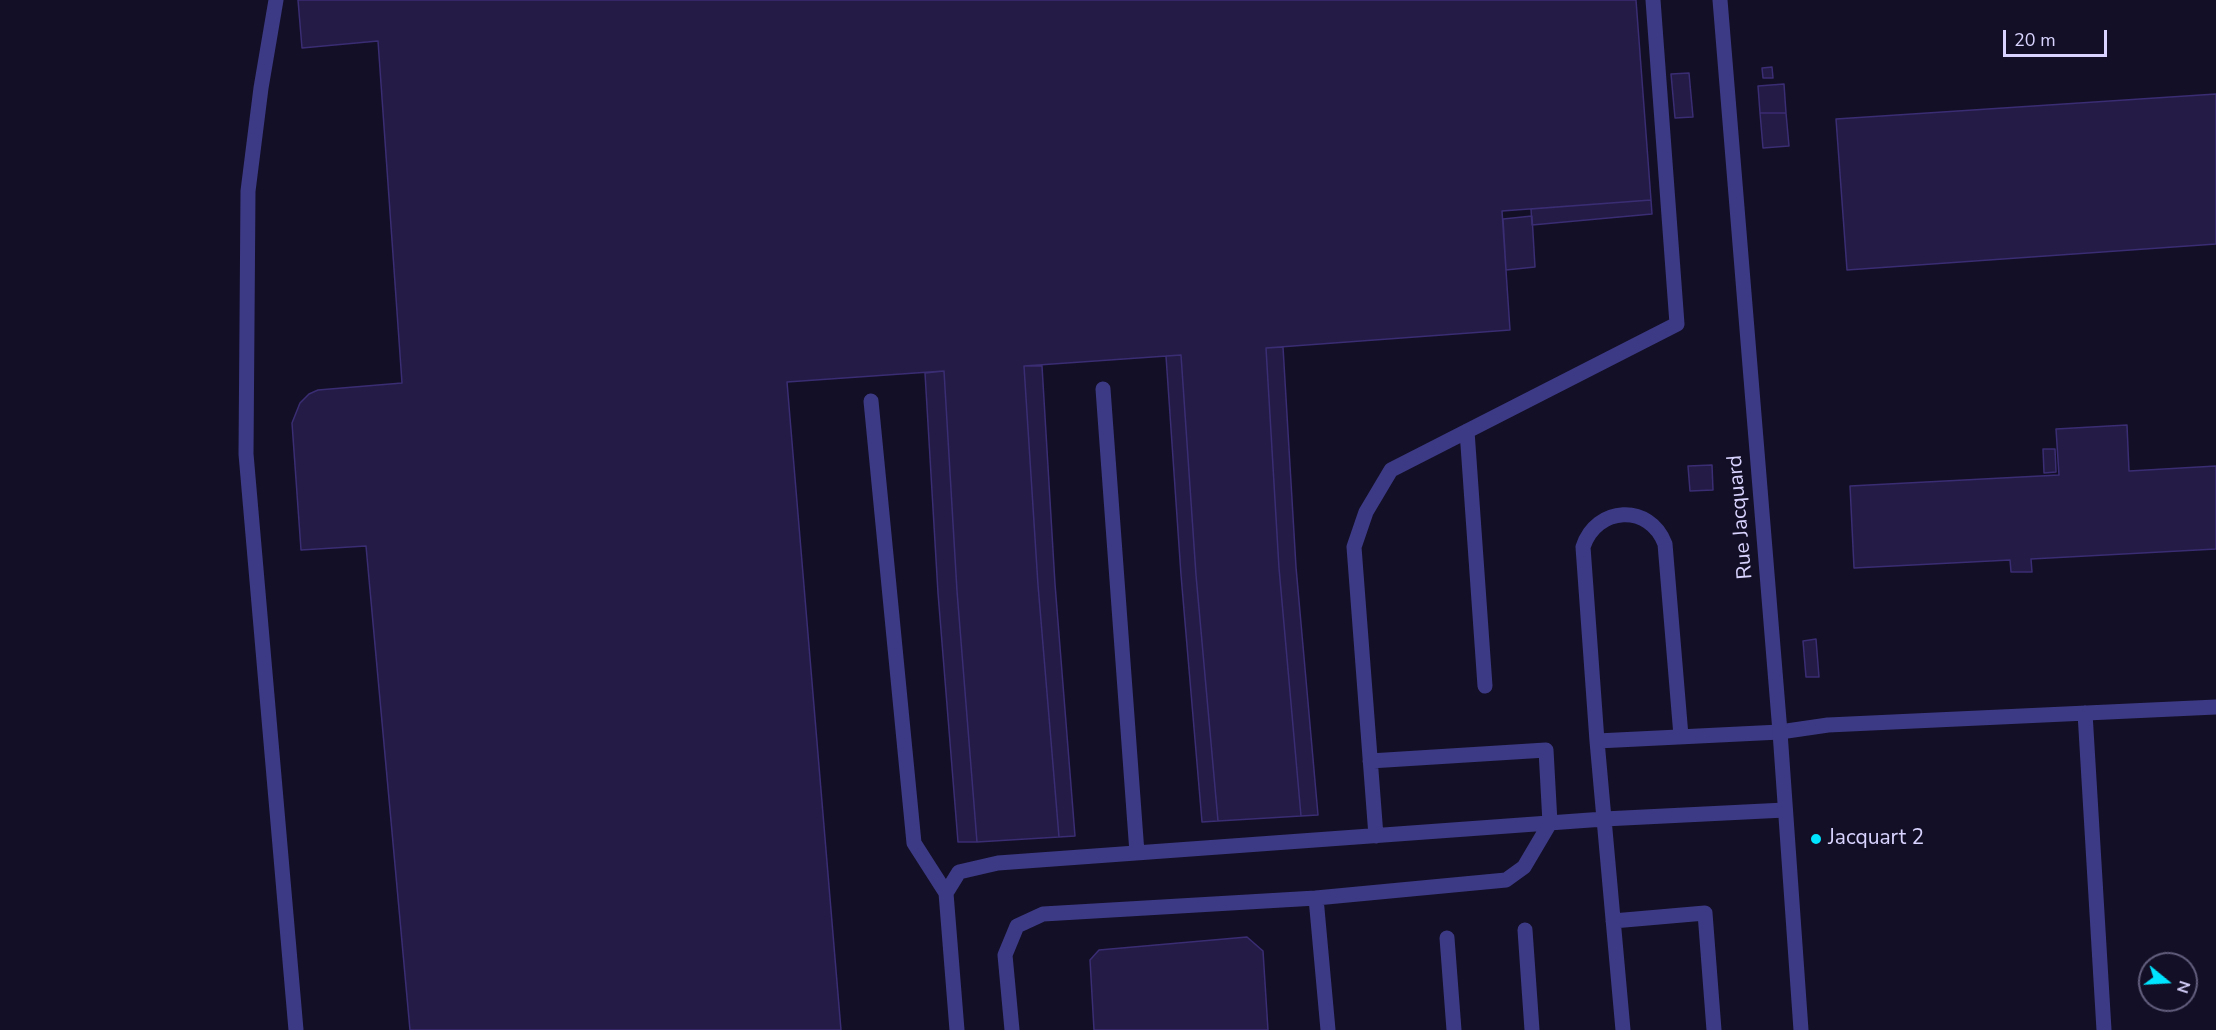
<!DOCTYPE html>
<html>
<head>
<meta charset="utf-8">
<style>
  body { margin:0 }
  #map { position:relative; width:2216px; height:1030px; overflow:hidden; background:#130f26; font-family:"Nunito Sans",sans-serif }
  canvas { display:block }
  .north { position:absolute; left:2138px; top:952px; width:60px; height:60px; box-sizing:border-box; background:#130f26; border:2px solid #625e7d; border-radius:50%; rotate:108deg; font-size:16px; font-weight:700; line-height:24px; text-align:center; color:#d9d4ff }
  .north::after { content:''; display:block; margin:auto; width:21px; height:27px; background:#00e5ff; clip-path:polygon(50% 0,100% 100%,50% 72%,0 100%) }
  .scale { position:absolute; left:2003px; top:30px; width:104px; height:27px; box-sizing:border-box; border:3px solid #d9d4ff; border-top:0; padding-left:8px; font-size:18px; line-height:21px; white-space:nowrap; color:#d9d4ff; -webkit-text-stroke:4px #130f26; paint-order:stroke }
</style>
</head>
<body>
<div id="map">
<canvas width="2216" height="1030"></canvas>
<div class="north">N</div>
<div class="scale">20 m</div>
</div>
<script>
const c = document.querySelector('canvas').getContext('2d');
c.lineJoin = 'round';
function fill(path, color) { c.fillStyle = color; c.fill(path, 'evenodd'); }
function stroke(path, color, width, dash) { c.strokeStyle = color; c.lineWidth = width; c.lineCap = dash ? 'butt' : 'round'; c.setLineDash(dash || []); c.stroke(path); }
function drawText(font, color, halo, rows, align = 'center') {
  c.font = font + ' "Nunito Sans",sans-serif'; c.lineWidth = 4.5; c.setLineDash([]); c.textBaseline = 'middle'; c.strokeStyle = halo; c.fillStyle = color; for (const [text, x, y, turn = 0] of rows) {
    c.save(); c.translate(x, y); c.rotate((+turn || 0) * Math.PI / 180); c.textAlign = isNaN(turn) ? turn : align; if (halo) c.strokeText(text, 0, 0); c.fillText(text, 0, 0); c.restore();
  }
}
const building = new Path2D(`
  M298,0H1636L1651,200L1502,211L1510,330L1266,348L1279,568L1301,816L1218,821L1196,575L1181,355L1024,366L1038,585L1059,837L977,842L957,591L944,371L787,382L841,1030H410L366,546L301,550L292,423L300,403L309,394L318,390L402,383L378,41L302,48Z
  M1772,67L1773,78H1763L1762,68Z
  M1689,73L1693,117L1675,118L1671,74Z
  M1784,84L1786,113H1760L1758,86Z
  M2216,94V244L1847,270L1836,119Z
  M1760,113H1786L1789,146L1763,148Z
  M1651,200L1652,214L1532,225L1531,209Z
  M1532,216L1535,267L1506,270L1503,219Z
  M1283,347L1296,567L1318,815L1301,816L1279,568L1266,348Z
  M1181,355L1196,575L1218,821L1202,822L1181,575L1166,356Z
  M1024,366H1042L1055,584L1075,836L1059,837L1038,585Z
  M944,371L957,591L977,842H958L938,593L925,373Z
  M2127,425L2129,471L2216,466V549L2031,559L2032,572H2011L2010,560L1854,568L1850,486L2059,475L2056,429Z
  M2043,449H2055L2056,472L2044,473Z
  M1712,465L1713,490L1690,491L1688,466Z
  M1816,639L1819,677H1806L1803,641Z
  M1247,937L1263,951L1268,1030H1094L1090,960L1099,950Z`);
fill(building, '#241b47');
stroke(building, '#3b2d73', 1.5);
stroke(new Path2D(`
  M276,0L261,88L248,191L246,454L296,1030
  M1103,389L1137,853
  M871,401L914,843L946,893
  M1467,431L1485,686
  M2085,713L2104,1030
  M1597,741L1780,732L1828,725L2216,707
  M1376,836L1354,547L1366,512L1391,470L1677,324L1653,0
  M1613,921L1705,913L1714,1030
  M1525,930L1532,1030
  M1447,938L1454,1030
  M957,1030L946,893L959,872L998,863L1604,819L1785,810
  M1012,1030L1005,955L1017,926L1043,914L1316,898
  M1328,1030L1316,898L1506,880L1524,867L1550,823L1546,750L1370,761
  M1623,1030L1597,741L1583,547C1596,506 1650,503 1665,544L1681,736`), '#3d3a85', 15);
stroke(new Path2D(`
  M1720,0L1780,732L1801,1030`), '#3d3a85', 15);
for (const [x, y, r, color] of [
  [1816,839,6,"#00e5ff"]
]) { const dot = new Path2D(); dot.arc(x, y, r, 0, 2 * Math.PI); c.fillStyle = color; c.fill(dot); stroke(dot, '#130f26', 2); }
drawText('21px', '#d9d4ff', '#130f26', [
  ["Rue Jacquard",1741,517,-95]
]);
drawText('21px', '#d9d4ff', '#130f26', [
  ["Jacquart 2",1828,839]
], 'left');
</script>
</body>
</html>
